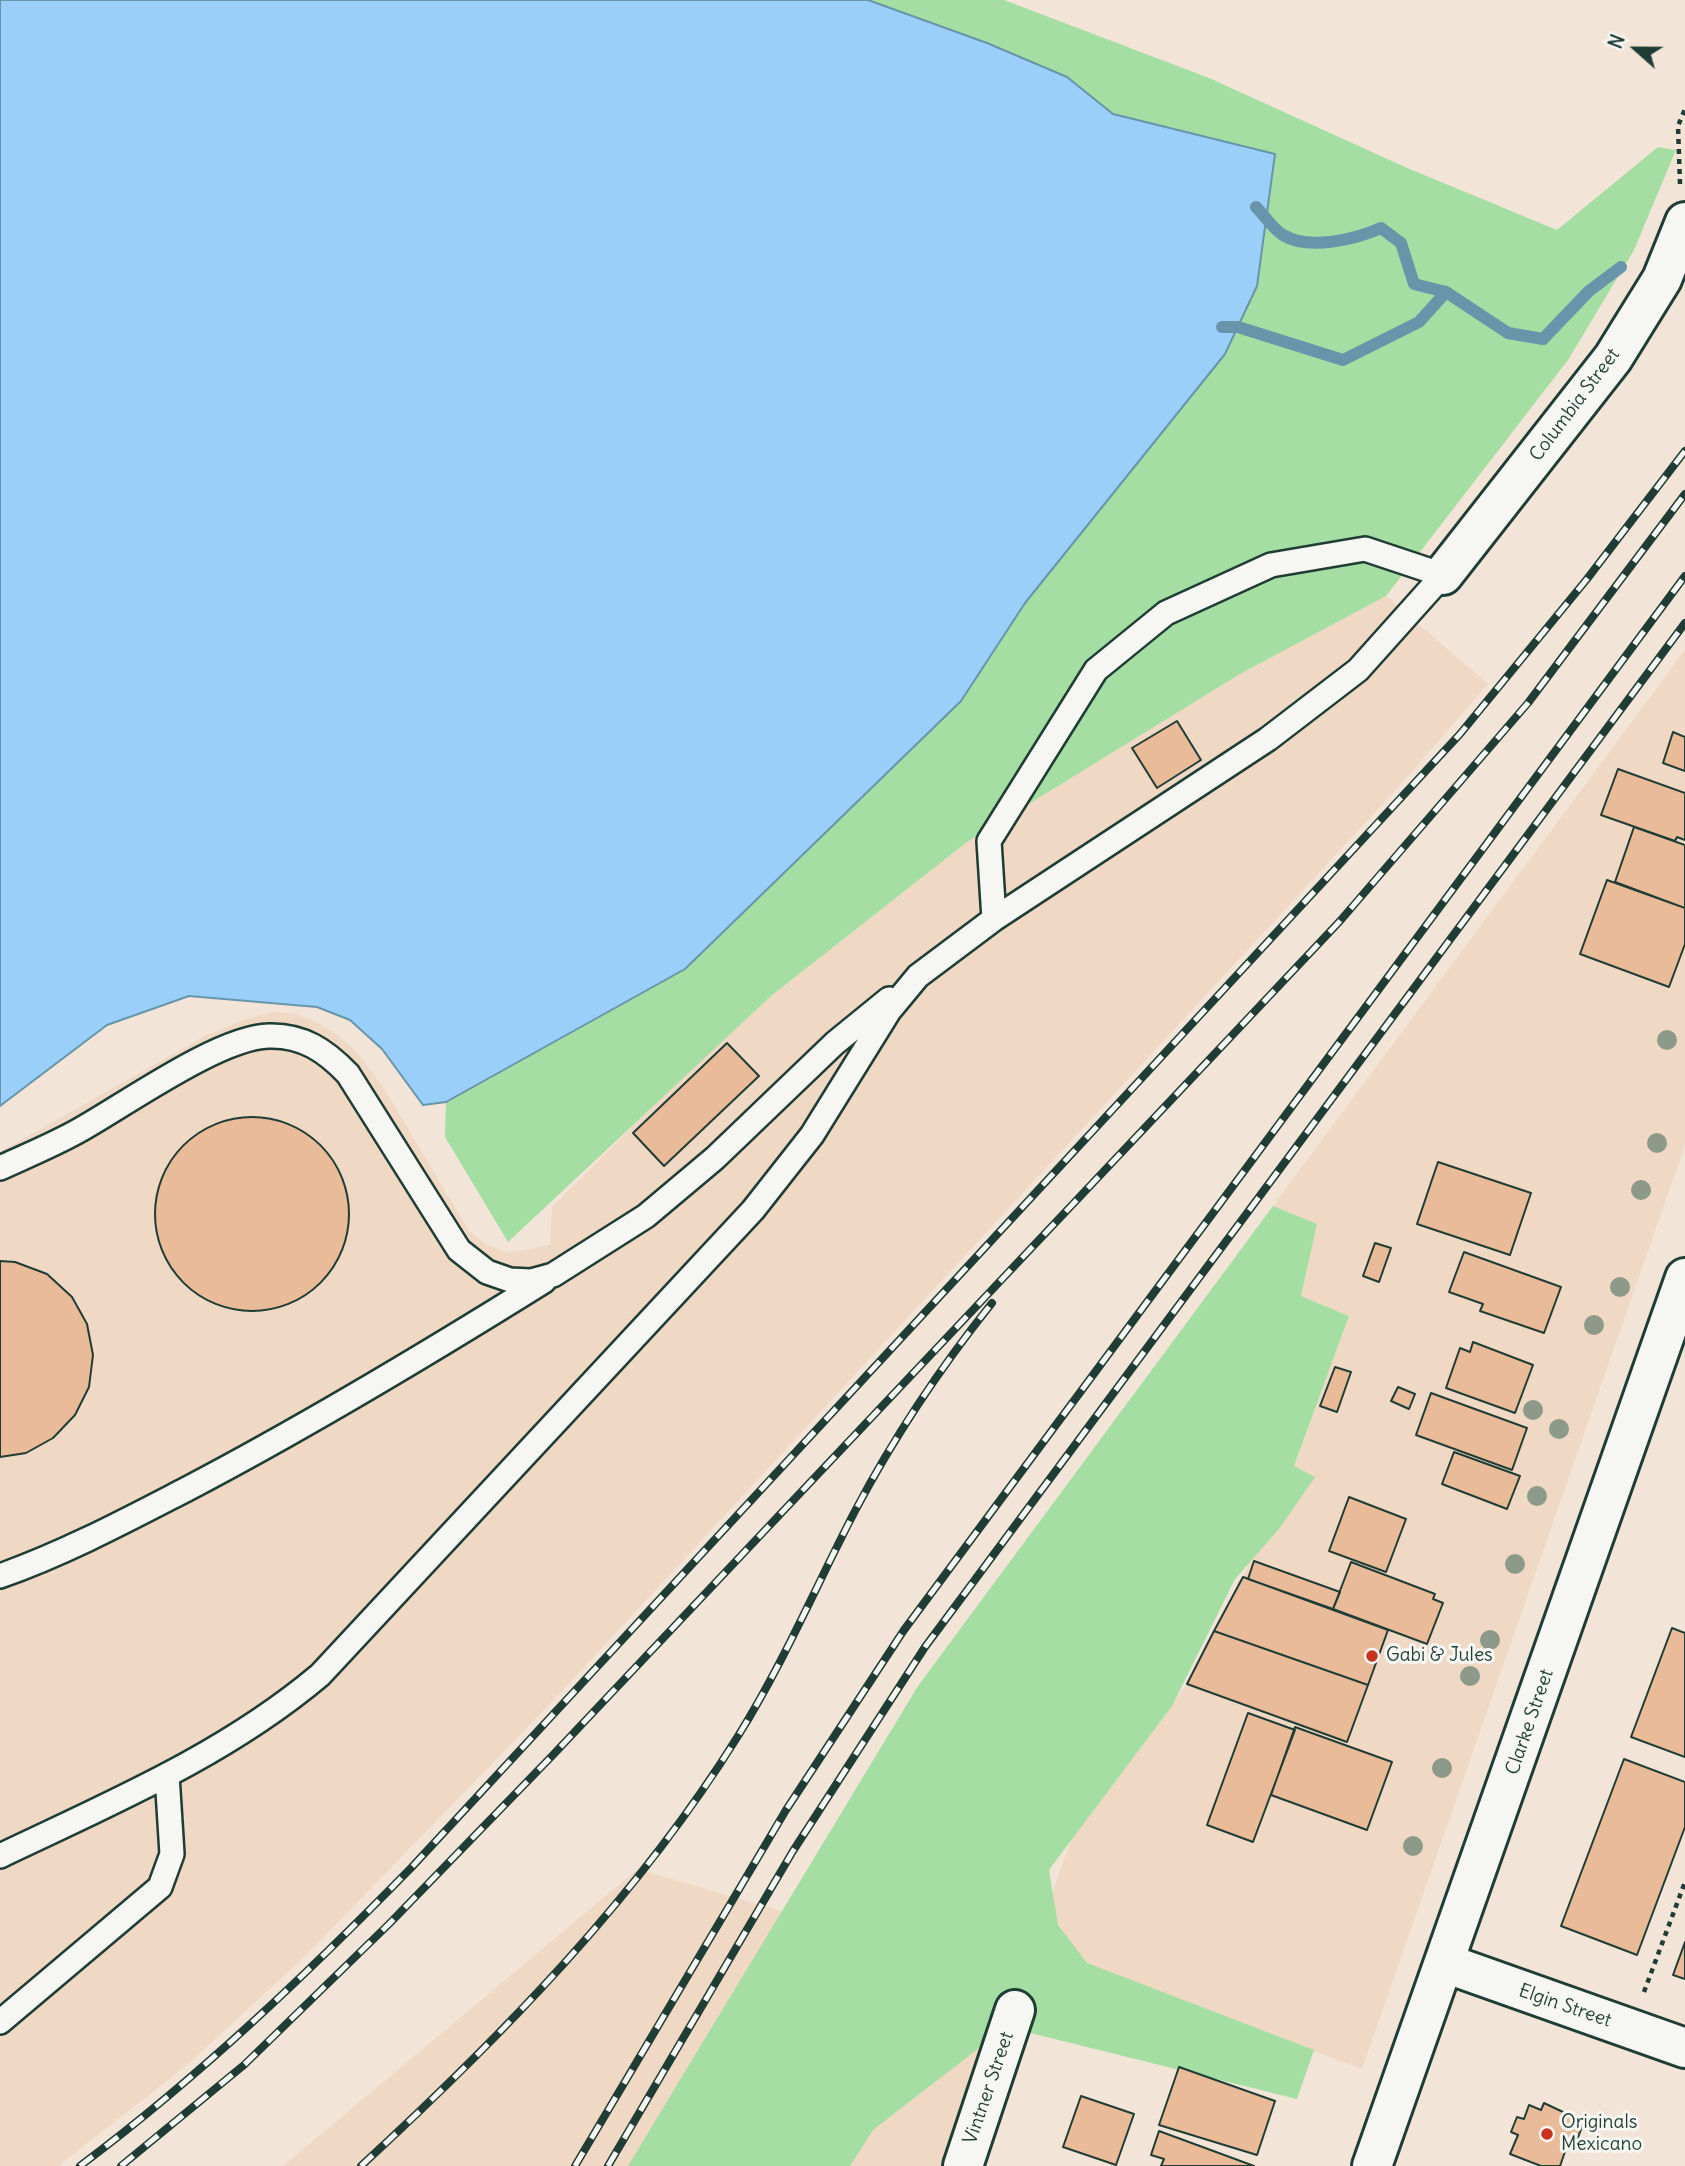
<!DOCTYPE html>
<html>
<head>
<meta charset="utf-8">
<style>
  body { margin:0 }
  #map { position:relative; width:1685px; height:2166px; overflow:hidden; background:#f2e4d7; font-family:Delius,sans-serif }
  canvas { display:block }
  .north { position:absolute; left:1601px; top:14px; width:70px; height:70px; -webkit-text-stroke:5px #f6f6f2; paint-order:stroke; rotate:291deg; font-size:19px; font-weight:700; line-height:28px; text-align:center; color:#1f3d34 }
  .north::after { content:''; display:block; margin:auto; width:24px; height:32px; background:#1f3d34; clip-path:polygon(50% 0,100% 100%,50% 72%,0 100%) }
</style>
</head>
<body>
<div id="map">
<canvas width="1685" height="2166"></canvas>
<div class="north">N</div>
</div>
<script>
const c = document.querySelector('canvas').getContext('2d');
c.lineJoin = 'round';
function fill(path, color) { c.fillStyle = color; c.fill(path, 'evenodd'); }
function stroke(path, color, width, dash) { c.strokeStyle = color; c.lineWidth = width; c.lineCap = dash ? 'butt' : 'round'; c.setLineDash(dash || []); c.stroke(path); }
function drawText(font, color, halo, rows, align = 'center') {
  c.font = font + ' Delius,sans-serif'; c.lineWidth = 6; c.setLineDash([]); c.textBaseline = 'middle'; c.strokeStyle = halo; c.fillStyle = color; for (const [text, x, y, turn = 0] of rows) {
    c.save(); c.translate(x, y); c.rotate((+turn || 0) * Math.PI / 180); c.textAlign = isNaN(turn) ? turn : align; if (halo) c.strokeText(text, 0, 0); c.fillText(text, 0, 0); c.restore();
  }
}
fill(new Path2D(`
  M1386,596L1488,684L1402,783L551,1703L304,1957L186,2066L58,2166H0V1152L205,1036L243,1020L273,1012L293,1013L316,1022L338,1035L358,1054L383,1087L469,1231L485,1244L509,1253L550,1245L552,1207L660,1099L771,996L967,842L1240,674Z
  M1685,650V1145L1362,2069L1033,1948L958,2166H283L638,1869L958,1963L1032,1948L1076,1827L1187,1684L1243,1577L1294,1467L1349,1316L1301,1296L1317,1224L1273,1206Z`), '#efd8c4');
fill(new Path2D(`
  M868,0H1004L1209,78L1405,167L1557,230L1658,147L1676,150L1634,250L1568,360L1386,596L1240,674L967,842L771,996L508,1242L445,1137L446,1102L685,969L961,701L1025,603L1225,354L1257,286L1275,154L1113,114L1067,77L987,43Z
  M1273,1206L1317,1224L1301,1296L1349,1316L1294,1466L1315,1477L1279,1529L1235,1579L1172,1706L1049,1870L1058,1925L1087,1963L1314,2050L1297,2099L1006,2027L873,2130L850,2166H628L918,1686Z`), '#a5dea3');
const water = new Path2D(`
  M0,0H868L987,43L1067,77L1113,114L1275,154L1257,286L1225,354L1025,603L961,701L685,969L446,1102L423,1105L382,1049L350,1020L317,1007L189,996L107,1025L0,1106Z`);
fill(water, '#99cff8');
stroke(water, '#6895aa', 2);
stroke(new Path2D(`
  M1256,207C1264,215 1273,229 1283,235C1309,251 1356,239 1381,228L1401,243L1414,284L1446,292
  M1222,327H1238L1343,360L1419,322L1446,292L1508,333L1543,339L1589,291L1621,267`), '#6895aa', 12);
const building = new Path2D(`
  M1177,721L1201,760L1157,788L1132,748Z
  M1673,732L1685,737V771L1663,763Z
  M1618,769L1685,793V840L1677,837L1675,841L1601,815Z
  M1634,827L1685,845V908L1615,882Z
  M1607,880L1685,908V944L1669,987L1580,954Z
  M727,1043L759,1076L664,1166L633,1133Z
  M155 1214a97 97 0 1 1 194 0a97 97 0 1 1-194 0Z
  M1438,1162L1531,1193L1510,1255L1417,1224Z
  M1375,1243L1391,1248L1379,1282L1363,1276Z
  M1464,1252L1561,1287L1544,1333L1480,1311L1483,1304L1449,1292Z
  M0,1261L15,1262L47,1274L72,1297L87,1324L93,1355L89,1387L75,1415L53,1438L26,1453L0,1457Z
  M1473,1342L1533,1365L1515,1413L1446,1388L1460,1348L1470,1352Z
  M1335,1367L1351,1372L1337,1412L1320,1406Z
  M1398,1387L1415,1394L1409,1409L1391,1401Z
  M1431,1393L1527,1428L1512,1470L1416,1435Z
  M1454,1452L1520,1476L1507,1509L1442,1484Z
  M1349,1497L1406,1519L1386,1572L1329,1551Z
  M1254,1561L1340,1592L1333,1609L1248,1579Z
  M1351,1562L1435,1594L1433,1599L1443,1603L1427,1644L1333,1609Z
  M1243,1577L1388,1630L1368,1685L1214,1631Z
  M1672,1628L1685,1633V1757L1631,1737Z
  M1214,1631L1368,1685L1347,1742L1187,1684Z
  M1248,1713L1295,1730L1253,1842L1207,1825Z
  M1295,1727L1392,1762L1367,1830L1271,1795Z
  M1624,1759L1685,1782V1827L1637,1955L1561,1926Z
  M1685,1942V1979L1673,1975Z
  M1179,2067L1275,2101L1257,2155L1159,2125Z
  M1081,2096L1134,2114L1116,2165L1063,2147Z
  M1544,2103L1584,2122L1575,2145L1568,2143L1560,2166H1541L1510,2154L1518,2135L1511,2132L1517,2117L1524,2119L1529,2105L1541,2110Z
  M1159,2131L1254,2166H1161L1164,2159L1151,2155Z`);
fill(building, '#e9bb99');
stroke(building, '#1f3d34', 2);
const service = new Path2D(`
  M0,1168C26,1156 53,1145 78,1131C125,1105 219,1037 269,1036C303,1035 326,1051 348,1074L459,1250L487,1272L510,1280L531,1281L553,1275L646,1216L715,1158L835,1043L889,999
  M0,1576C65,1553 125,1521 187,1489C309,1425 427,1354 544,1281
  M0,1856C111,1803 225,1755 320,1675L753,1210L812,1135L889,1011L918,976L994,919L1268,739L1358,670L1443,575L1365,549L1271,565L1166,613L1096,670L989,841L994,919
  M0,2022L160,1887L172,1854L167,1775`);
const minor = new Path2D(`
  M1443,575L1613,358L1662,279L1685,222
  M1445,1963L1685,2048
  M963,2166L1015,2010`);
const secondary = new Path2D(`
  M1372,2166L1685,1278`);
stroke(service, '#1f3d34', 28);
stroke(minor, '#1f3d34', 44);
stroke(secondary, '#1f3d34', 44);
stroke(new Path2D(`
  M1680,184L1678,126L1685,109
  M1644,1992L1685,1882`), '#1f3d34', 4.5, [5, 5]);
stroke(service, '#f6f6f2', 23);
stroke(minor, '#f6f6f2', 38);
stroke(secondary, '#f6f6f2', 38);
const rail = new Path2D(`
  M80,2166C200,2076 307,1974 411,1868L1460,734L1587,579L1685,451
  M121,2166L244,2065L389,1924L551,1757L1340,921L1528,703L1685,494
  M361,2166C500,2038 638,1897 738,1736C783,1664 816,1586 855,1511C894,1437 940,1368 992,1303
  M575,2166L786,1810L904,1630L1685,576
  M608,2166L793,1851L925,1647L1685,623`);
stroke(rail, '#1f3d34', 8);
stroke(rail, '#f6f6f2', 5, [16]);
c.fillStyle = '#8d9a89';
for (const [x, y] of [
  [1667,1040],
  [1657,1143],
  [1641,1190],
  [1620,1287],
  [1594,1325],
  [1533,1410],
  [1559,1429],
  [1537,1496],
  [1515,1564],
  [1490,1640],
  [1470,1676],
  [1442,1768],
  [1413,1846]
]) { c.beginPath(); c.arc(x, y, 10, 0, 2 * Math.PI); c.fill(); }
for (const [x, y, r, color] of [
  [1372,1656,7,"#c8321e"],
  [1547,2134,7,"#c8321e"]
]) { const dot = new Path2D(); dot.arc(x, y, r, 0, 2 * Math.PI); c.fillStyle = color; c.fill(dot); stroke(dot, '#f6f6f2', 2.5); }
drawText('19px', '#1f3d34', '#f6f6f2', [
  ["Columbia Street",1575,405,-53],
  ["Clarke Street",1530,1722,-71],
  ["Elgin Street",1565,2006,19],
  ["Vintner Street",989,2088,-71]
]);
drawText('19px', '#1f3d34', '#f6f6f2', [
  ["Gabi & Jules",1386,1656],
  ["Originals",1561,2123],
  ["Mexicano",1561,2145]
], 'left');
</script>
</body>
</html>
